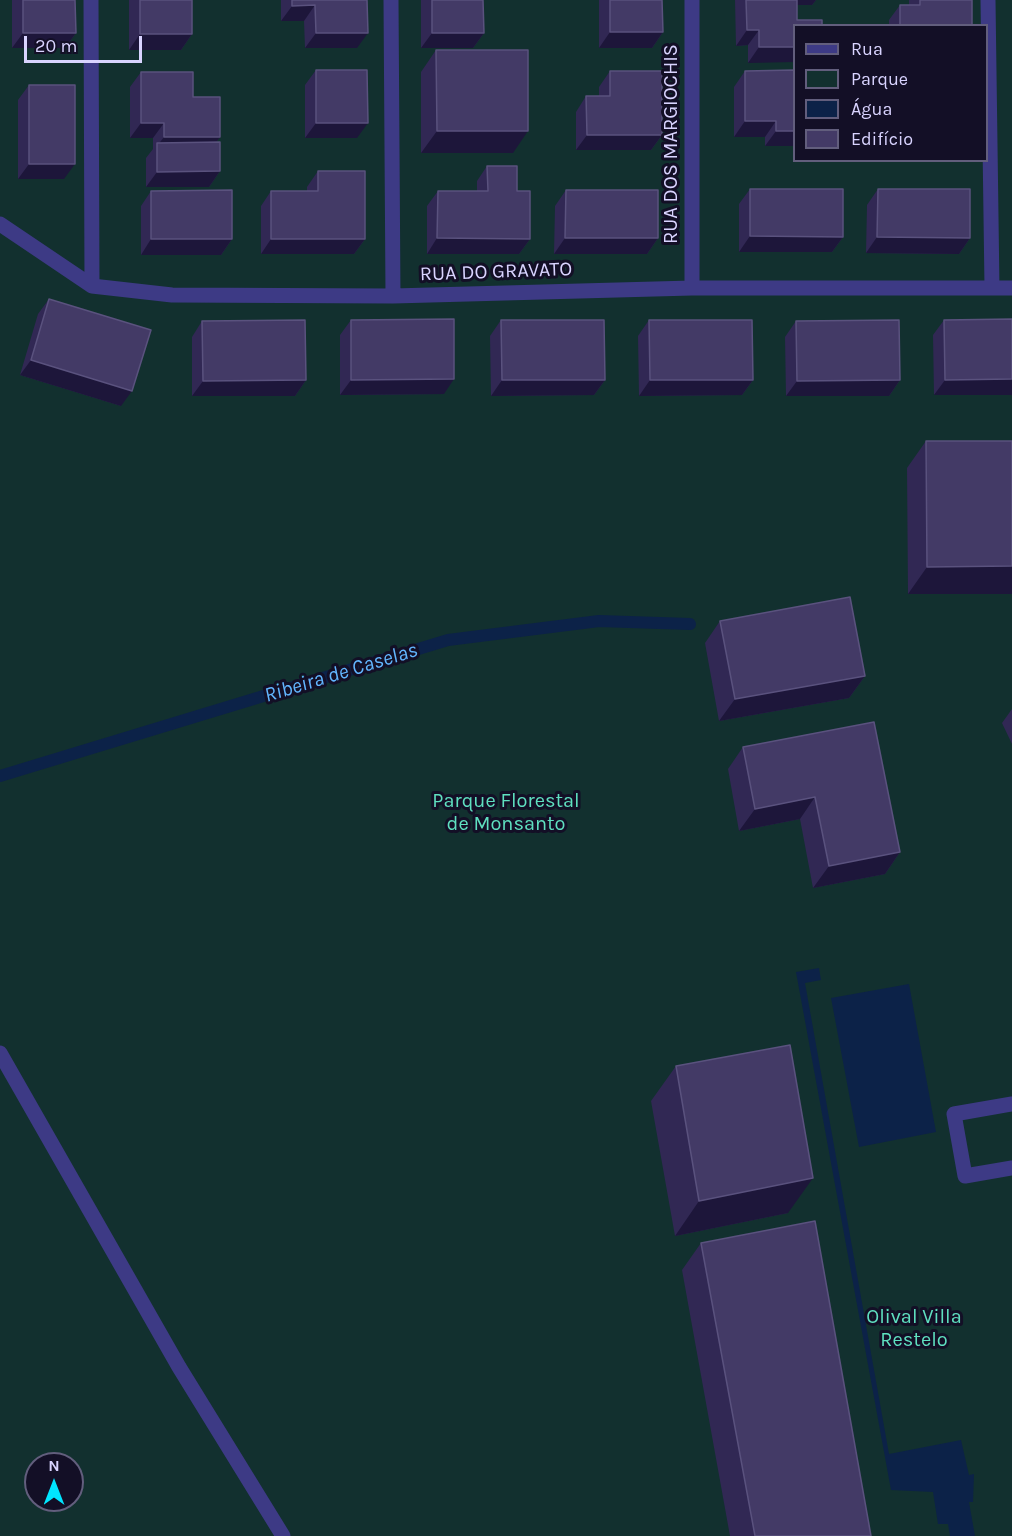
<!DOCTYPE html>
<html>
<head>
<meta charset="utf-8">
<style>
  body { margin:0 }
  #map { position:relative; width:1012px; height:1536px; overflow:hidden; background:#130f26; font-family:Karla,sans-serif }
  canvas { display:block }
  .legend { position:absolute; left:793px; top:24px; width:195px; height:138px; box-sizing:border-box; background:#130f26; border:2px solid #625e7d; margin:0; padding:8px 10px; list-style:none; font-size:18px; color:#d9d4ff }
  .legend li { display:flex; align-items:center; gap:12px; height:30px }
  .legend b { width:30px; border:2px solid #625e7d }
  .north { position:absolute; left:24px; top:1452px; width:60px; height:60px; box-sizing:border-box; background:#130f26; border:2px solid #625e7d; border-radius:50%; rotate:0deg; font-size:16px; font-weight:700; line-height:24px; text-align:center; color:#d9d4ff }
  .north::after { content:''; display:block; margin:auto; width:21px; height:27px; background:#00e5ff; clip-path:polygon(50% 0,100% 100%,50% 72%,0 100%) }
  .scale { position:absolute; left:24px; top:36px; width:118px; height:27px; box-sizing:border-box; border:3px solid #d9d4ff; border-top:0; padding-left:8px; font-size:18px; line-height:21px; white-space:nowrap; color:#d9d4ff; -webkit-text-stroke:4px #130f26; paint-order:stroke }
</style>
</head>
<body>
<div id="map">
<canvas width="1012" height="1536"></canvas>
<ul class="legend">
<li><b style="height:8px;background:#3d3a85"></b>Rua</li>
<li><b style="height:16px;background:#12302f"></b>Parque</li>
<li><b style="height:16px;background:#0c2248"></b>Água</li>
<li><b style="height:16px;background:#433a66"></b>Edifício</li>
</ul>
<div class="north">N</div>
<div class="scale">20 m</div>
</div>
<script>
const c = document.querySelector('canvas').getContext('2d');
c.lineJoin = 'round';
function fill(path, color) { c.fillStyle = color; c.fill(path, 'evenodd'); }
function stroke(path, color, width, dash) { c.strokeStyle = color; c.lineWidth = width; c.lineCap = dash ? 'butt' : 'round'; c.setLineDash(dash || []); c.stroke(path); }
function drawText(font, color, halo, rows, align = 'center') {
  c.font = font + ' Karla,sans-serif'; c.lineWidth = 6; c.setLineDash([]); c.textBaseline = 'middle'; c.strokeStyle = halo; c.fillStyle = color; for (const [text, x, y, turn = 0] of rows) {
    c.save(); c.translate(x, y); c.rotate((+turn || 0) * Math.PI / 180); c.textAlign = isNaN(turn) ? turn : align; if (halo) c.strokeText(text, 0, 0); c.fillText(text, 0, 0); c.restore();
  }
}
fill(new Path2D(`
  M0,0H1012V1536H0ZM794,26H986V160H794ZM36,1464H72V1500H36Z`), '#12302f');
fill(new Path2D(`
  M819,968L821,980L805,983L889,1454L961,1440L969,1475L974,1474L973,1502H969L975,1536H950L948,1524H938L933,1492L891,1490L796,972Z
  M909,984L936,1132L859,1147L831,998Z`), '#0c2248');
stroke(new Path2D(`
  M0,776L448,640L599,621L690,624`), '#0c2248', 12);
stroke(new Path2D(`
  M0,1053L179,1367L283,1536`), '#3d3a85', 15);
stroke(new Path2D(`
  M91,0L92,286
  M391,0L393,296
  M692,0V288
  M988,0L992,288
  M0,224L92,286L172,295L393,296L692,288H1012
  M1012,1104L954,1114L965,1176L1012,1168`), '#3d3a85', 15);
fill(new Path2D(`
  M12,0H75L76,33L65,48H12Z
  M129,0H192V34L181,50H129Z
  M281,0H367L357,48H305L304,21H281Z
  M421,0H483L484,33L473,48H421Z
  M599,0H662L663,32L652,48H599Z
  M735,0H816L812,5H797V20L748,63V45L736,46Z
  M909,0H972V26H889V20L900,5H909Z
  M436,50L513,153H421V72Z
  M316,70L357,138H305V85Z
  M610,71L662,135L651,150H576V112L586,96H599V87Z
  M745,71L795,146H765V137H734V87Z
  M141,72L193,97L220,137L216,142L220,171L209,187H146V158L153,149V138H130V87Z
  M29,85L64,179H18V100Z
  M487,166L517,191L530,239L519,254H427V206L438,191H477V181Z
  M318,171L365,239L354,254H261V206L271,191H307V187Z
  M750,189L843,237L832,252H739V204Z
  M878,189L970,238L959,254L866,253L867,205Z
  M566,190L658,238L647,254H554L555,206Z
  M151,191L232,239L221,255H141V206Z
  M49,299L121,406L20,375L38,314Z
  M1012,319L934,395L933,335L944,320Z
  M351,320L444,394L340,395V335Z
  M501,320L605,380L594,395L491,396L490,336Z
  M649,320L753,380L742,395L639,396L638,336Z
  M202,321L306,380L295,396H192V337Z
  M796,321L900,380L889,396H786L785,337Z
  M926,441H1012V594H908L907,468Z
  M720,621L865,676L849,698L719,721L705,643Z
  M1012,709V744L1002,723Z
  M743,747L900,852L885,874L813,888L800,819L739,831L728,769Z
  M676,1066L788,1213L675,1236L651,1101Z
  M701,1243L871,1536H730L682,1270Z`), '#312854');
fill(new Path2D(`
  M789,0H816L812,5H786Z
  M315,5L304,21H281L292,6Z
  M747,30H759L748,45L736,46Z
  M610,32H663L652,48H599Z
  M23,33H76L65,48H12Z
  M316,33H368L357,48H305Z
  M432,33H484L473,48H421Z
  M140,34H192L181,50H129Z
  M759,47H795V62L748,63Z
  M745,121H776L765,137H734Z
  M141,123H164L153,138H130Z
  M316,123H368L357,138H305Z
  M437,131H528L513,153H421Z
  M776,131H795V146H765Z
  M587,135H662L651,150H576Z
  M164,137H220L209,152L157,146Z
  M29,164H75L64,179H18Z
  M220,171L209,187H146L157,172Z
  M750,236L843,237L832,252H739Z
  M877,237L970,238L959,254L866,253Z
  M437,238L530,239L519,254H427Z
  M565,238H658L647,254H554Z
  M151,239H232L221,255H141Z
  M271,239H365L354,254H261Z
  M31,360L132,391L121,406L20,375Z
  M454,379L444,394L340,395L351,380Z
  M1012,379V395H934L945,380Z
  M306,380L295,396H192L203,381Z
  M502,380H605L594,395L491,396Z
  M650,380H753L742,395L639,396Z
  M900,380L889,396H786L797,381Z
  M1012,566V594H908L927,567Z
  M865,676L849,698L719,721L735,699Z
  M815,797L800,819L739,831L755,809Z
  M900,852L885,874L813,888L829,866Z
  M813,1178L788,1213L675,1236L699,1201Z`), '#1d163a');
const building = new Path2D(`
  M23,0H75L76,33H23Z
  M140,0H192V34H140Z
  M292,0H367L368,33H316L315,5L292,6Z
  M432,0H483L484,33H432Z
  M610,0H662L663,32H610Z
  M746,0H797V20H822V26H795V47H759V30H747Z
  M920,0H972V26H900V5H920Z
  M436,50H528V131H437Z
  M316,70H367L368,123H316Z
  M795,70V131H776V121H745V71Z
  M610,71H662V135H587L586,96H610Z
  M141,72H193V97H220V137H164V123H141Z
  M29,85H75V164H29Z
  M220,142V171L157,172V143Z
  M487,166H517V191H530V239L437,238L438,191H488Z
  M318,171H365V239H271V191H318Z
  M750,189H843V237L750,236Z
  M878,189H970V238L877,237Z
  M232,190V239H151V191Z
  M566,190H658V238H565Z
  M49,299L151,330L132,391L31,360Z
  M454,319V379L351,380V320Z
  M1012,319V379L945,380L944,320Z
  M305,320L306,380L203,381L202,321Z
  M501,320H604L605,380H502Z
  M649,320H752L753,380H650Z
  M899,320L900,380L797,381L796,321Z
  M926,441H1012V566L927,567Z
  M850,597L865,676L735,699L720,621Z
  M874,722L900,852L829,866L815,797L755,809L743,747Z
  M790,1045L813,1178L699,1201L676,1066Z
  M815,1221L871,1536H755L701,1243Z`);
fill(building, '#433a66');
stroke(building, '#5a527e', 1.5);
drawText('20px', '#d9d4ff', '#130f26', [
  ["RUA DOS MARGIOCHIS",671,144,-90],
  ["RUA DO GRAVATO",496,272,-2]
]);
drawText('20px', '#5fe0c0', '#130f26', [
  ["Parque Florestal",506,801],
  ["de Monsanto",506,824],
  ["Olival Villa",914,1317],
  ["Restelo",914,1340]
]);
drawText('italic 21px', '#62b6ff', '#130f26', [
  ["Ribeira de Caselas",341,673,-17]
]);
</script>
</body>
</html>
